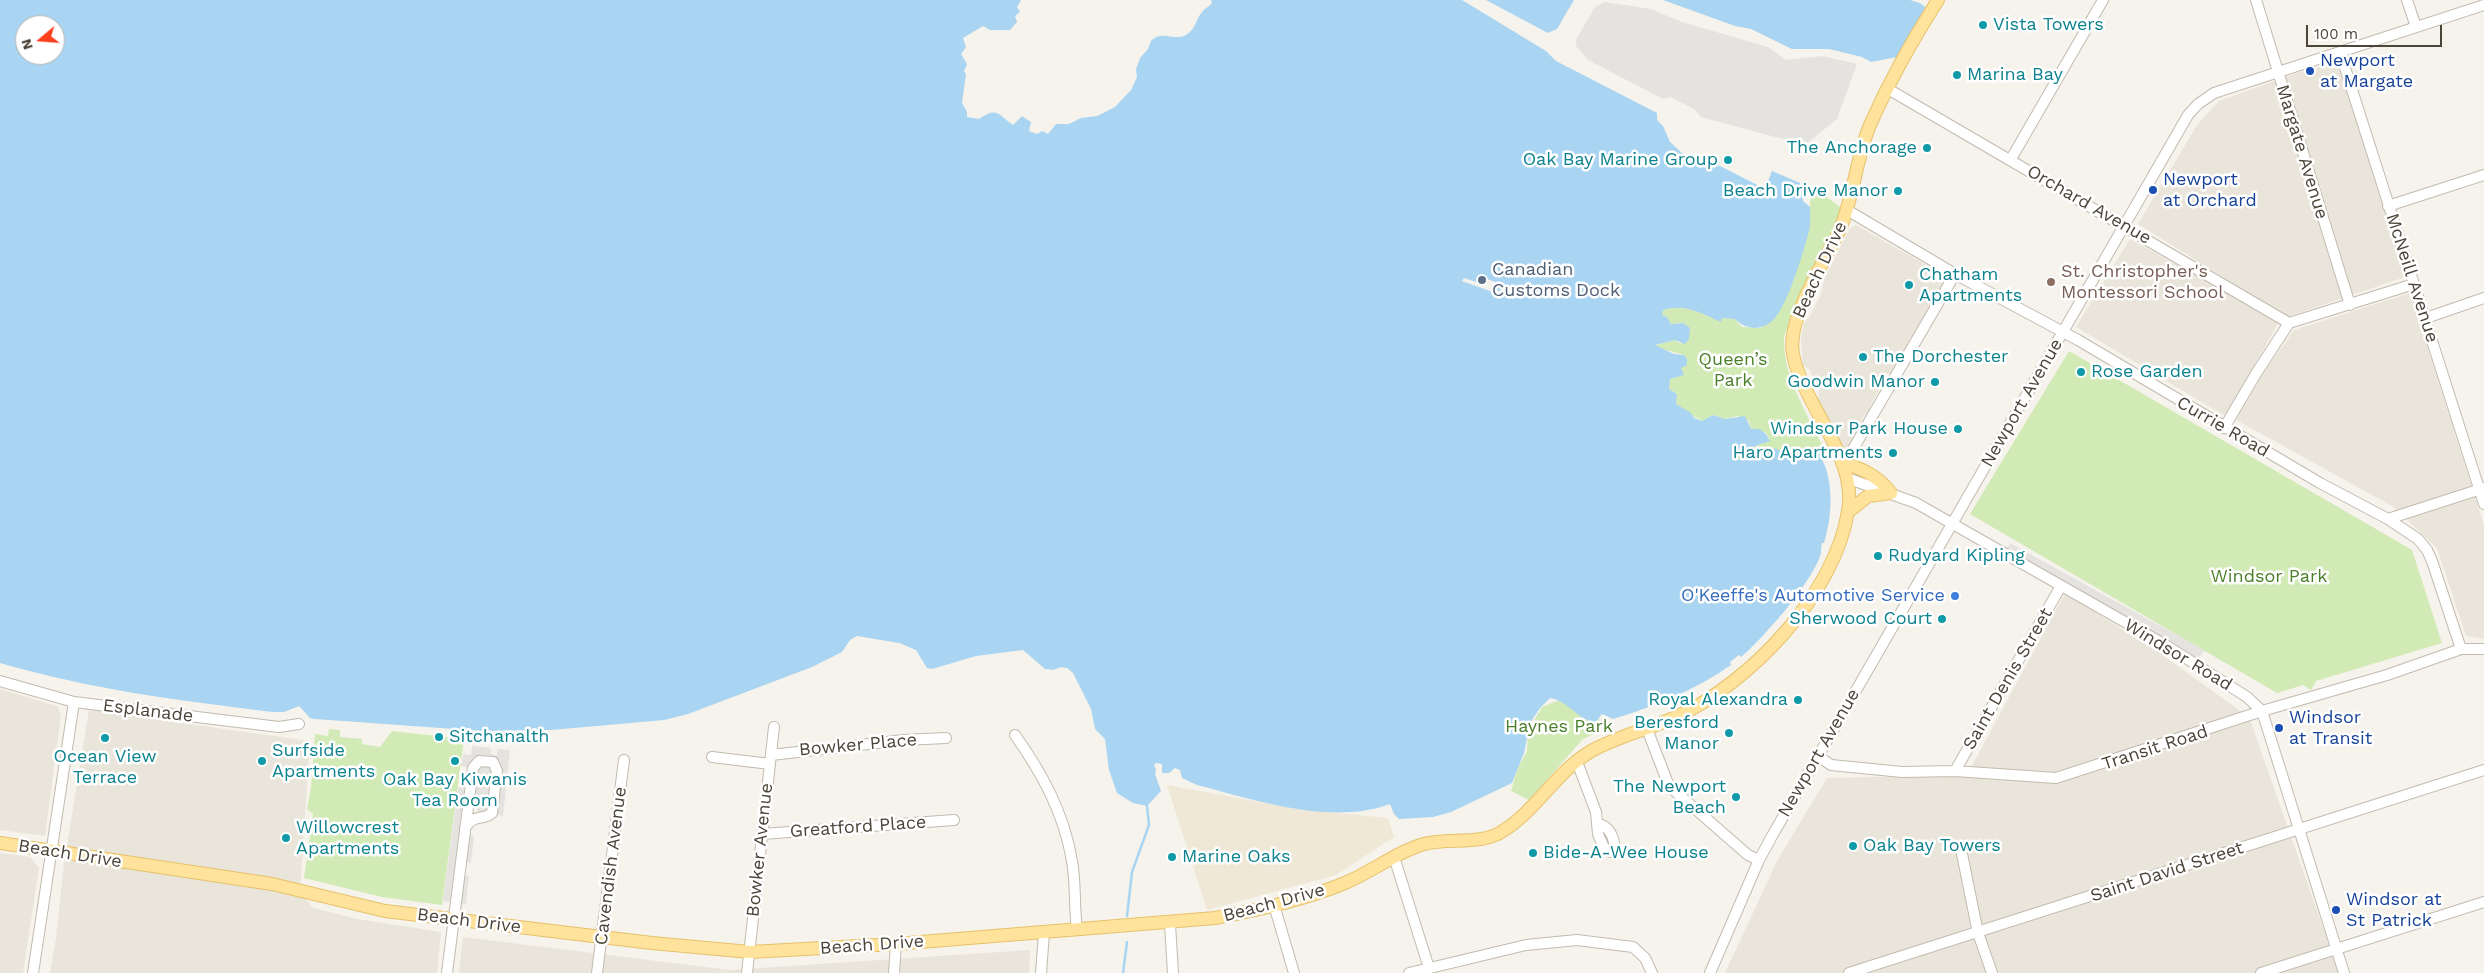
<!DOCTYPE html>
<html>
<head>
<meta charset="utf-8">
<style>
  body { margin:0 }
  #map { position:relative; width:2484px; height:973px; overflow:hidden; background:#f6f3ec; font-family:"Work Sans",sans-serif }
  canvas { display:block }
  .north { position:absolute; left:15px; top:15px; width:50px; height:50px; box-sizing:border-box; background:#fff; border:1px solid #b7b4b0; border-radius:50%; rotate:252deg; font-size:14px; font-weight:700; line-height:20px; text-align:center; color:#4b4439 }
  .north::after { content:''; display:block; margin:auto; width:18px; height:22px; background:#fc3f1d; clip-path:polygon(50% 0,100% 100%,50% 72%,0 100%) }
  .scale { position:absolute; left:2306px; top:25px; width:136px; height:22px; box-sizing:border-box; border:2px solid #4b4439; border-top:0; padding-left:6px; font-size:15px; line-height:18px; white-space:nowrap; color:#4b4439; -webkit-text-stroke:4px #fff; paint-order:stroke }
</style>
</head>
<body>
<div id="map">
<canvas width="2484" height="973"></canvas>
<div class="north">N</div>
<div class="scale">100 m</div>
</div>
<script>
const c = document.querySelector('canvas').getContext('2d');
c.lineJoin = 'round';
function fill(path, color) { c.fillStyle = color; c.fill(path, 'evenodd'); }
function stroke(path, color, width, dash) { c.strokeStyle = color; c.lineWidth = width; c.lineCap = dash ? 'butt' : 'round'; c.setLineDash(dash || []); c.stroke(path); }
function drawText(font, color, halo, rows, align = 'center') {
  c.font = font + ' "Work Sans",sans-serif'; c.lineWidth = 5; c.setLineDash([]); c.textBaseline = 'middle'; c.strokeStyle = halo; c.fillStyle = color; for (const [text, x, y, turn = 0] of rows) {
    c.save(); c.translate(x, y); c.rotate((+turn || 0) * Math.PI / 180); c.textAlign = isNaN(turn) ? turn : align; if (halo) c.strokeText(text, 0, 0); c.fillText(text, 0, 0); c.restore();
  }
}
fill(new Path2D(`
  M2337,62L2342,63L2405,277L2287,317L2138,224L2197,125L2219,101L2297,73Z
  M1856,225L1938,272L1943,277L1944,282L1892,374L1886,373L1883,379V383L1870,406V411L1864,415L1852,438L1853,442L1846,451L1842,448L1818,399L1819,390L1810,370L1803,365L1801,338L1804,323L1810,316L1821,294L1824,279L1850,228Z
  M2130,239L2279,322L2225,416L2076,327Z
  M2410,293L2484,525V639L2466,636L2437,548L2392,506L2236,420L2263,374L2294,330Z
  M2065,593L2161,654L2249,717L2339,973H1725L1777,861L1827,778L1967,775Z
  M0,689L57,706L61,715L45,836L0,830Z
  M89,710L310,741L300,892L313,908L357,919L441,932L437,973H50L56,938L64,864Z
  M0,853L30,857L39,868L23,973H0Z
  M463,937L730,970L1030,950L1029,973H459Z`), '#eae5da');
fill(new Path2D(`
  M1167,785L1297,809L1388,818L1394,837L1336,875L1207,910Z`), '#efe8d6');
fill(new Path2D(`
  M1811,186L1842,208L1784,336C1782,375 1807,413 1823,447L1820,454L1796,447H1788L1782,451L1755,454L1740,460L1732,454C1744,448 1758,447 1770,440L1765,432L1751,430L1749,421L1737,416L1725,419L1713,415L1703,421C1692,417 1686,410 1676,404L1677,394L1669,389L1670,379L1678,377L1684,355L1656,347L1655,345L1675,340L1681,344L1683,323L1671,324L1667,317L1662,315V310C1684,303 1701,313 1720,321L1722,318L1735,319L1742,327L1761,328L1783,304L1809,229Z
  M2069,351L2412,550L2442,643L2316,681L2311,690L2303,685L2277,693L1970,514Z
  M1565,698L1587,715L1603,721L1601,731L1583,739L1529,800L1511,791L1517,770L1527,751L1528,731L1542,707Z
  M329,729L340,730V737L362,739V744L380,747L392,731L464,739L442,905L382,897L304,878L313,814L307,809L311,787L315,734L328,736Z`), '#d2eab5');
fill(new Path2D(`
  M1605,2L1651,9L1682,22L1768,47L1786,60L1823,56L1857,64L1837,119L1805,145L1701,117L1695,110L1671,97L1663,99L1588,60L1576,46V40L1595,7Z
  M2010,543L2204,650L2197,662L2006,551Z
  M472,746L491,748V754L497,755L498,749L510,750L503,816L487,811L479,812L472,804L464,835L474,836L471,863L460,862L459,875L469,876L466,904L443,901L458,788L466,782L471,783L473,768L461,766L463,754L471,755Z`), '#e5e3e0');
fill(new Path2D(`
  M0,0H1026H1021L1017,7L1020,12L1015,16L1017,22L1010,30H990L983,26L963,38L966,47L961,54L967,64L964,71L966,74L962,103L967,112V117L979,119C998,106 998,115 1013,125L1022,116L1031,122L1029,131L1037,134L1042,131L1048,134L1056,124H1069L1081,118L1097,116L1115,107L1131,90L1137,77L1136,69L1140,58L1148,49L1151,41C1161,30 1173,40 1184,36C1196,31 1195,19 1203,11C1205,8 1209,7 1212,3L1211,0H1462L1546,51L1556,61L1657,113V120L1663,126L1670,142L1682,153L1720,166L1765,189L1772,171L1800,183L1803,201L1810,207C1810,215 1811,223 1809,231C1804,251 1788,303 1775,318C1764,331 1747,331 1735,319L1722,318L1721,322C1701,313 1684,303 1663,310L1662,315L1667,317L1671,324L1683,323L1690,328L1689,339L1685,344L1675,340L1655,345L1674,354L1684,355L1687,359V365L1681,368L1684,375L1670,379L1669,389L1677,394L1676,404L1691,413L1694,418L1702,421L1713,415L1725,419L1745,416L1751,429C1762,428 1765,432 1770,441L1732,454L1740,460L1773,448L1782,451C1794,443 1807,450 1820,454C1822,461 1825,464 1827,472C1833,495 1831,520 1824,543H1822C1821,547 1821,550 1821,553C1814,580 1763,639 1741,657L1739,655L1730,662L1731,665C1695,690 1656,706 1613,719L1602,714L1596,722C1581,723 1569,701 1550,698L1540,708L1530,723L1524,753L1512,783L1451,812L1433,817L1399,819L1394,814L1390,804C1332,826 1255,800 1197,785L1182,778L1180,770L1175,768L1169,773H1162V764L1156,763L1154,765L1156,769L1155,774L1161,791L1147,806L1133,803L1117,793L1109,770L1105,739L1095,729L1091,709L1073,673L1067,668L1061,667L1053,670L1045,669L1023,650L976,656L932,669L927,668L916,650L899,643L857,636L850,640L842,652L812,667L688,714L664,720L551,730L482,731L315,719L310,718L299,706L284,712H273C181,701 89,689 0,663ZM25,25H55V55H25Z
  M1486,0H1574L1557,29L1548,33Z
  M1663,0H1910L1920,3L1926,8L1909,39L1897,57L1871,62L1862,57L1829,49H1792L1751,29L1735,26Z`), '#a9d4f2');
fill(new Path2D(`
  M1482,277L1498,283L1496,290L1505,294L1504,296L1462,281L1464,278L1479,283Z`), '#f6f3ec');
stroke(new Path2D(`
  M1127,916L1132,872L1149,825L1147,806
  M1123,973L1127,942`), '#a9d4f2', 2.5);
const minor = new Path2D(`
  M2256,0L2350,305
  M2407,0L2416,27
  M2340,52L2484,504
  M1888,89L2289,323
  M2011,159L2103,0
  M2388,206L2484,175
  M1847,210L1955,274L2078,340L2320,483L2388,519L2418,539L2427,550L2432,561L2461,649
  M2426,318L2484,298
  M2224,428L2257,372L2289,323L2414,284
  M1842,463L1849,456L1955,274
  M1847,478L1916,503L2167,646L2247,697L2262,711L2344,973
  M2388,519L2484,488
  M0,681L74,702L279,727L299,724
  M1647,729L1669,786L1748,855L1759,860
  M1015,735C1042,773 1064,813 1072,861C1076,883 1074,907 1077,930
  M771,755L904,740L946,738
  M1818,756L1831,765L1902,772L1955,771L2056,778L2262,711L2387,675L2461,649H2484
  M712,757L770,764
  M1577,762L1596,812L1598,834L1605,850L1611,852L1615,849C1614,838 1610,827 1599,824
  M1955,771L2061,586
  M762,834L954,820
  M1962,854L1978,933L1992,973
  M1394,857L1429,968
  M1274,905L1294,973
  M1170,924L1173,973
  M33,973L74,702
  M447,973L473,768L479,761L493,762L497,771L492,813C483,821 474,813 465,828
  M597,973L624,760
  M747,973L774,727
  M894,973L896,944
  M1041,973L1044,933
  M1409,973L1526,945L1577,940L1633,947L1645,958L1652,973
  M1710,973L1759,860L1772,836L2188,115L2198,104L2214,93L2484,5
  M1849,973L2484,770
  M2261,973L2484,902`);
const major = new Path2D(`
  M1842,463C1862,468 1878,476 1891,493
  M1848,512L1868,496L1891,493
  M0,843L272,884L385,911L652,943L750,952L896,944L1215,918C1259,910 1304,900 1345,883C1372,872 1396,852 1424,844C1450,837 1480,846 1503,831C1536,810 1556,773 1588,753C1612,738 1649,729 1676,717C1750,683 1835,594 1848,511C1858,456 1803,406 1793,354C1786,319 1825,262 1840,229C1854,196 1856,158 1870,125C1889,82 1913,39 1938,0`);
stroke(minor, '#c2bbae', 12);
stroke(major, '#e6c16a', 14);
stroke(minor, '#fff', 10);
stroke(major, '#ffe39c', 12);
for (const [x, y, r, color] of [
  [1983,25,5,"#0f9aa8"],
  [2310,71,5,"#1a4fb4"],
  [1957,75,5,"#0f9aa8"],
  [1927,148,5,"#0f9aa8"],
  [1728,160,5,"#0f9aa8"],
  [2153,190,5,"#1a4fb4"],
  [1898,191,5,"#0f9aa8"],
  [1482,280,5,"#5c6f8a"],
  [2051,282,5,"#8d6e63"],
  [1909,285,5,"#0f9aa8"],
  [1863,357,5,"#0f9aa8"],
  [2081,372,5,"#0f9aa8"],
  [1935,382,5,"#0f9aa8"],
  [1958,429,5,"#0f9aa8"],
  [1893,453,5,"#0f9aa8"],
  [1878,556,5,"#0f9aa8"],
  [1955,596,5,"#3f7fe0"],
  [1942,619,5,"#0f9aa8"],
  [1798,700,5,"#0f9aa8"],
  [2279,728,5,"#1a4fb4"],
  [1729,733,5,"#0f9aa8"],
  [439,737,5,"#0f9aa8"],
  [105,738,5,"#0f9aa8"],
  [262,761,5,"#0f9aa8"],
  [455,761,5,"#0f9aa8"],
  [1736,797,5,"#0f9aa8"],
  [286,838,5,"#0f9aa8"],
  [1853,846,5,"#0f9aa8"],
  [1533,853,5,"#0f9aa8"],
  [1172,857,5,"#0f9aa8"],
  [2336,910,5,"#1a4fb4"]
]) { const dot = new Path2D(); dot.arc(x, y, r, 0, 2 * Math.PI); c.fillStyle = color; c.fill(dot); stroke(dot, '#fff', 2); }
drawText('18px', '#0d838f', '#fff', [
  ["Vista Towers",1993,25],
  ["Marina Bay",1967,75],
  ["The Anchorage",1917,148,"right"],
  ["Oak Bay Marine Group",1718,160,"right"],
  ["Beach Drive Manor",1888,191,"right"],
  ["Chatham",1919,275],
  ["Apartments",1919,296],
  ["The Dorchester",1873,357],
  ["Rose Garden",2091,372],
  ["Goodwin Manor",1925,382,"right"],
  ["Windsor Park House",1948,429,"right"],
  ["Haro Apartments",1883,453,"right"],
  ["Rudyard Kipling",1888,556],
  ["Sherwood Court",1932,619,"right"],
  ["Royal Alexandra",1788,700,"right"],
  ["Beresford",1719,723,"right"],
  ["Manor",1719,744,"right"],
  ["Sitchanalth",449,737],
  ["Surfside",272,751],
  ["Apartments",272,772],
  ["Ocean View",105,757,"center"],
  ["Terrace",105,778,"center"],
  ["Oak Bay Kiwanis",455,780,"center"],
  ["Tea Room",455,801,"center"],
  ["The Newport",1726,787,"right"],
  ["Beach",1726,808,"right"],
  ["Willowcrest",296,828],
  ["Apartments",296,849],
  ["Oak Bay Towers",1863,846],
  ["Bide-A-Wee House",1543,853],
  ["Marine Oaks",1182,857]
], 'left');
drawText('18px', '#164399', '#fff', [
  ["Newport",2320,61],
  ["at Margate",2320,82],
  ["Newport",2163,180],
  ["at Orchard",2163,201],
  ["Windsor",2289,718],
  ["at Transit",2289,739],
  ["Windsor at",2346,900],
  ["St Patrick",2346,921]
], 'left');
drawText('18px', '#4b4439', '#fff', [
  ["Margate Avenue",2302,152,73],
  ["Orchard Avenue",2089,205,30],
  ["Beach Drive",1820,270,-65],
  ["McNeill Avenue",2412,278,72],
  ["Newport Avenue",2022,403,-60],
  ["Currie Road",2223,427,30],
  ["Windsor Road",2178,655,31],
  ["Saint Denis Street",2008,679,-60],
  ["Esplanade",148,711,7],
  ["Bowker Place",858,745,-5],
  ["Transit Road",2155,748,-18],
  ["Newport Avenue",1819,753,-60],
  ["Greatford Place",858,827,-4],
  ["Bowker Avenue",760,850,-84],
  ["Beach Drive",70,854,9],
  ["Cavendish Avenue",611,866,-83],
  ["Saint David Street",2167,872,-18],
  ["Beach Drive",1274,903,-15],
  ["Beach Drive",469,921,7],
  ["Beach Drive",872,945,-4]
]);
drawText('18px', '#4e5e75', '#fff', [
  ["Canadian",1492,270],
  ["Customs Dock",1492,291]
], 'left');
drawText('18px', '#785e54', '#fff', [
  ["St. Christopher's",2061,272],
  ["Montessori School",2061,293]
], 'left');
drawText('18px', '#4a7f2a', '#fff', [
  ["Queen’s",1733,360],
  ["Park",1733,381],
  ["Windsor Park",2269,577],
  ["Haynes Park",1559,727]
]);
drawText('18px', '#366cbe', '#fff', [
  ["O'Keeffe's Automotive Service",1945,596]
], 'right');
</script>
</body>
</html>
